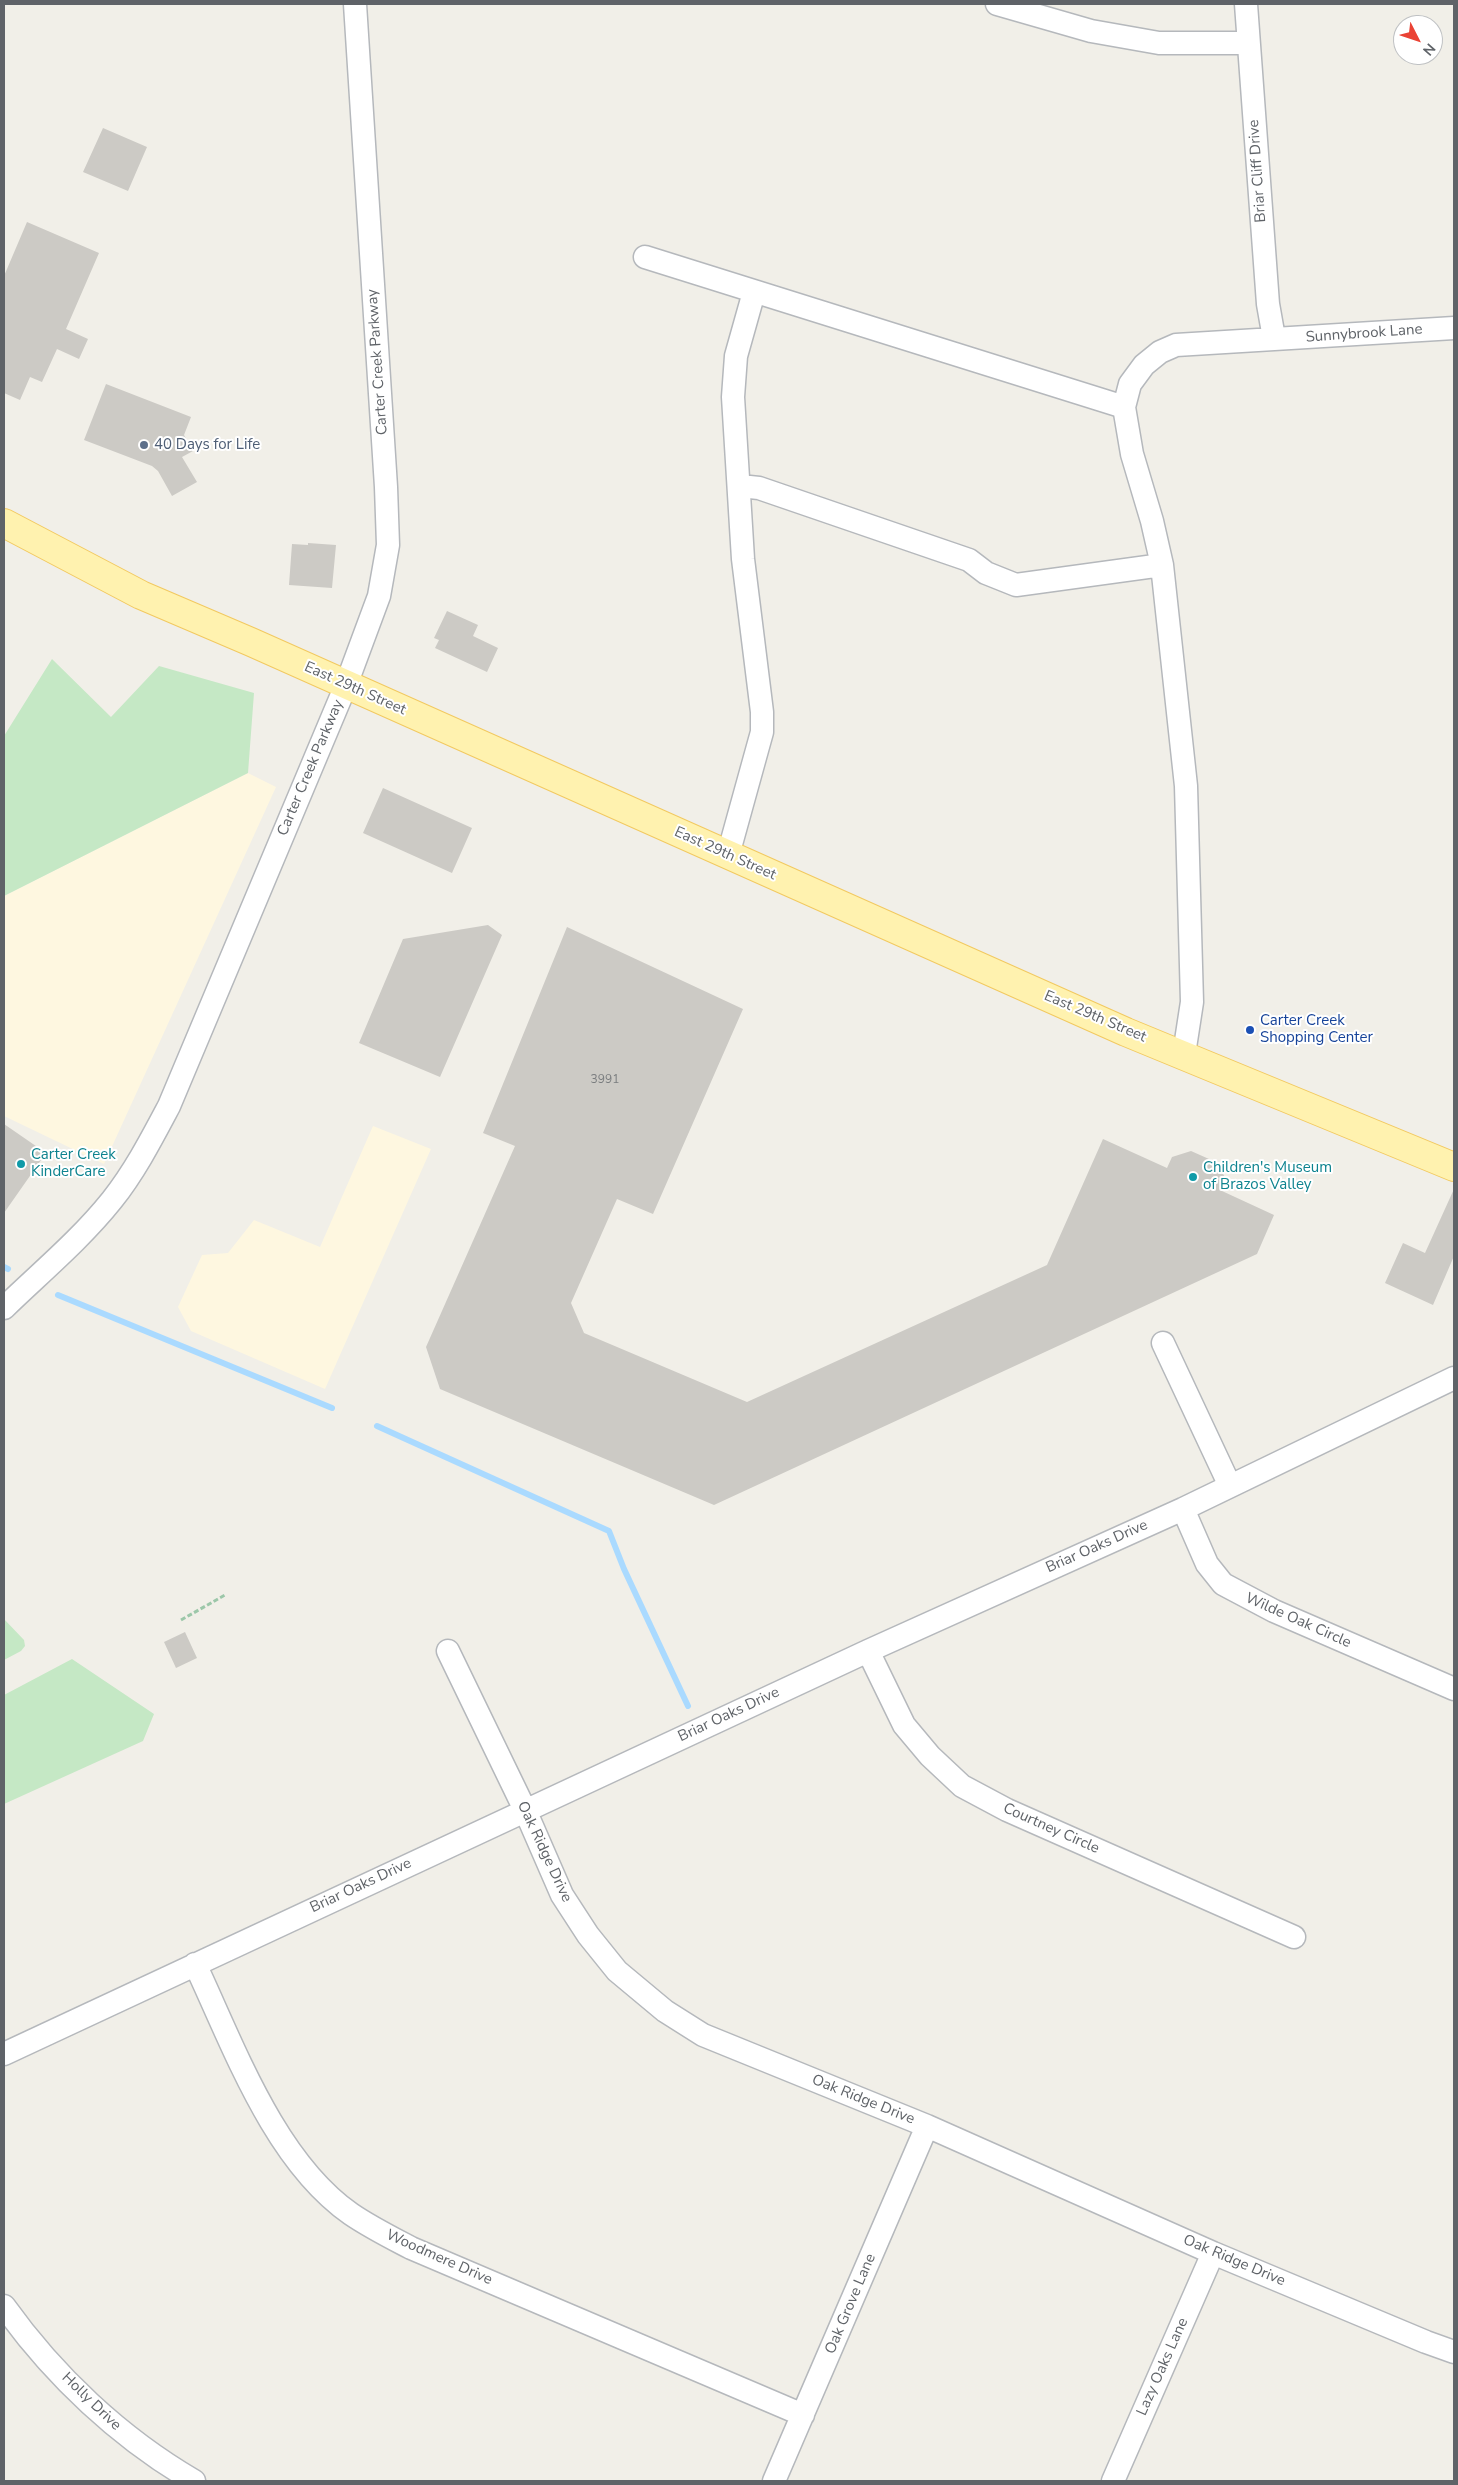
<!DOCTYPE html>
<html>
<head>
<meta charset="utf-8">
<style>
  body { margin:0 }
  #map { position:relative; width:1458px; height:2485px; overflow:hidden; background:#f1efe8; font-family:"Nunito Sans",sans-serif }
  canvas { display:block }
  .frame { position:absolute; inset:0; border:5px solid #5f6368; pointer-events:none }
  .north { position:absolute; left:1393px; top:15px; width:50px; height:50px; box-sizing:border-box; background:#fff; border:1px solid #bfc1c3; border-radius:50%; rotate:131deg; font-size:14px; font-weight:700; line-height:20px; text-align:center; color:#5f6368 }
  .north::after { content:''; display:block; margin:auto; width:18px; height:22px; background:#ea4335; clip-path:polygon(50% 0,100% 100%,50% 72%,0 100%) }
</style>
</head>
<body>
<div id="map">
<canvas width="1458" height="2485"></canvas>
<div class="frame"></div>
<div class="north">N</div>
</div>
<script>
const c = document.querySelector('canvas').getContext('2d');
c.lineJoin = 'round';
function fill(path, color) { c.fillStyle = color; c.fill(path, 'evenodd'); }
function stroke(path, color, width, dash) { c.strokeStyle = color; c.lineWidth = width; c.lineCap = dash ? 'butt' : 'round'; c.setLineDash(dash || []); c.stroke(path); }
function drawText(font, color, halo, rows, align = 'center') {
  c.font = font + ' "Nunito Sans",sans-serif'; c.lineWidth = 4; c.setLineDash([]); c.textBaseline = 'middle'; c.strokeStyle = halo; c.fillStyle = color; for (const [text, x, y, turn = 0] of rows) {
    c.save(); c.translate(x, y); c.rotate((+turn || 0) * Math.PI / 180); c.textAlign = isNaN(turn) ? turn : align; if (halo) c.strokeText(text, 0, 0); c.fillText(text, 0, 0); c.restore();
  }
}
fill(new Path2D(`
  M248,773L276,787L104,1164L4,1116V896Z
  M373,1126L431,1149L325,1389L191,1331L178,1307L202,1255L228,1253L254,1220L320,1247Z`), '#fef7e0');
fill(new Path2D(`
  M52,659L111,717L159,666L254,693L248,773L4,896V736Z
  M4,1619L24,1640L25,1646L21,1651L4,1660Z
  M72,1659L154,1714L143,1741L4,1804V1695Z`), '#c5e8c5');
stroke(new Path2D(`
  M4,1267L8,1269
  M58,1295L332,1408
  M377,1426L609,1531L624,1569L688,1706`), '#aadaff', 6);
fill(new Path2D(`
  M103,128L147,147L128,191L83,172Z
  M27,222L99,253L66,329L88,339L79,359L57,349L42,382L30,377L20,400L4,393V276Z
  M106,384L191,417L184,435L193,451L182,457L197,482L172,496L158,471L152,466L84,440Z
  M308,543L336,545L332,588L289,585L292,544L308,545Z
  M447,611L478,625L473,636L498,648L487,672L435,648L439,640L434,638Z
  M383,788L472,828L452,873L363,833Z
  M488,925L502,935L440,1077L359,1043L403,939Z
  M567,927L743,1009L653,1214L617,1199L571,1303L584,1333L747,1402L1047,1265L1103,1139L1167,1168L1172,1157L1191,1151L1218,1163L1226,1180L1222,1191L1274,1215L1257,1254L714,1505L440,1389L426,1347L515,1146L483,1133Z
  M4,1124L46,1153L4,1213Z
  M1454,1189V1256L1433,1305L1385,1283L1403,1243L1425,1253Z
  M185,1632L197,1658L176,1668L164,1642Z`), '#cccac5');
const minor = new Path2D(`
  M997,4L1091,31L1159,43H1248
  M1246,4L1268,304L1274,338
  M645,257L1124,407
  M740,486L759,488L969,560L986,573L1016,585L1162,565
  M728,855L762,732V712L743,559L733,397L736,356L754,292
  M1184,1054L1192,1002L1186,786L1162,565L1152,521L1132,454L1124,407L1130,384L1144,365L1160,352L1176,345L1454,328
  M4,1308C40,1273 80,1240 112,1200C135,1171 152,1138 169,1106L346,685L379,596L388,545L386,487L355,4
  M1163,1343L1230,1486
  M1183,1509L1207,1564L1223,1584L1274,1611L1454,1689
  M448,1651L525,1810L562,1895L588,1935L617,1971L665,2011L703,2035L927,2126L1213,2253L1426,2342L1454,2352
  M868,1651L904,1725L930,1756L962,1786L1007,1810L1294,1937
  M195,1964C234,2047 274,2160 351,2214C370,2227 390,2237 411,2248L803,2415
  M4,2054L868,1651L1183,1509L1454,1378
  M4,2306C54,2376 120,2438 194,2481
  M774,2481L927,2126
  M1113,2481L1213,2253`);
const major = new Path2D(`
  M4,523L141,595L251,642L1126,1032L1454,1167`);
stroke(minor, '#b5b8bc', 25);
stroke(major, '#f2c960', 30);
stroke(new Path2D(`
  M181,1620L225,1595`), '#9cc7a9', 3, [5, 2.5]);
stroke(minor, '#fff', 22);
stroke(major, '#fff2af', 28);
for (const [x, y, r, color] of [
  [144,445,5,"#5c6f8a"],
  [1250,1030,5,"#1a4fb4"],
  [21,1164,5,"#0f9aa8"],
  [1193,1177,5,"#0f9aa8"]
]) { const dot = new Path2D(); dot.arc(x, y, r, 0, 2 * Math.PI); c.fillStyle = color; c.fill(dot); stroke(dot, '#fff', 2); }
drawText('12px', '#7a7d7f', null, [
  ["3991",605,1080]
]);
drawText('15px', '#5f6368', '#fff', [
  ["Briar Cliff Drive",1258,171,-94],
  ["Sunnybrook Lane",1364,334,-4],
  ["Carter Creek Parkway",378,362,-94],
  ["East 29th Street",355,689,24],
  ["Carter Creek Parkway",311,768,-67],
  ["East 29th Street",725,854,24],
  ["East 29th Street",1095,1017,23],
  ["Briar Oaks Drive",1097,1547,-24],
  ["Wilde Oak Circle",1298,1621,24],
  ["Briar Oaks Drive",729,1715,-25],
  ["Courtney Circle",1051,1829,24],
  ["Oak Ridge Drive",544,1852,65],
  ["Briar Oaks Drive",361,1886,-25],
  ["Oak Ridge Drive",863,2100,22],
  ["Woodmere Drive",439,2258,24],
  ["Oak Ridge Drive",1234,2261,23],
  ["Oak Grove Lane",851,2304,-67],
  ["Lazy Oaks Lane",1163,2367,-66],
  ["Holly Drive",91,2402,44]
]);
drawText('15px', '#4e5e75', '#fff', [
  ["40 Days for Life",154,445]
], 'left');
drawText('15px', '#164399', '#fff', [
  ["Carter Creek",1260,1021],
  ["Shopping Center",1260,1038]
], 'left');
drawText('15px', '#0d838f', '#fff', [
  ["Carter Creek",31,1155],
  ["KinderCare",31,1172],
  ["Children's Museum",1203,1168],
  ["of Brazos Valley",1203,1185]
], 'left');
</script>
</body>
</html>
